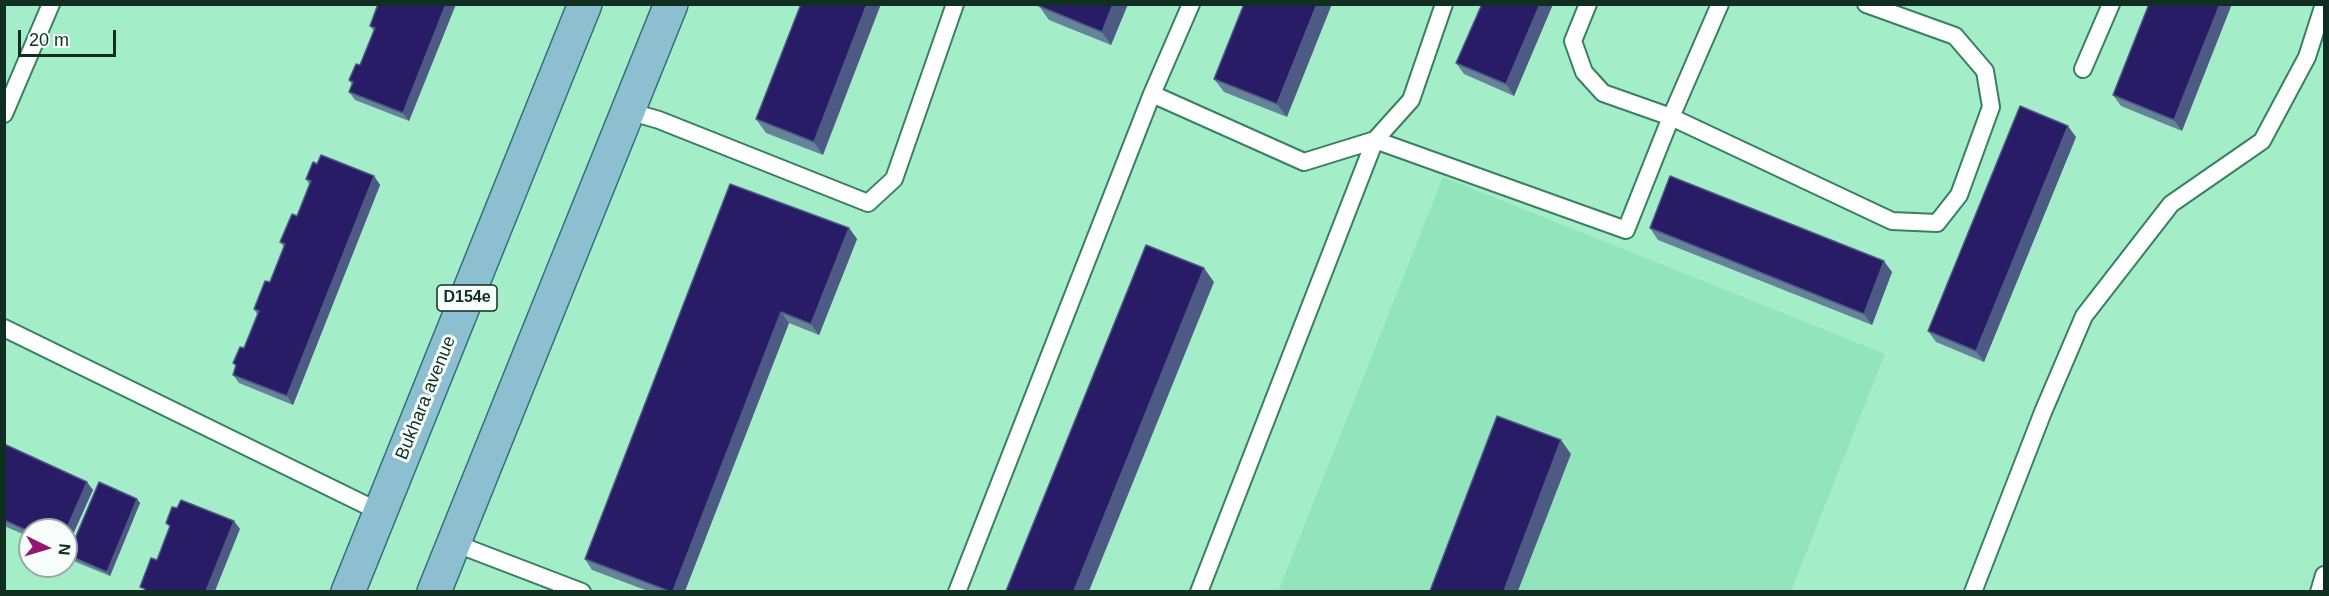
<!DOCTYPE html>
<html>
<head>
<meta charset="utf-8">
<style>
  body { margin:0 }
  #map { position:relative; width:2329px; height:596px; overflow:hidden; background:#a4edc9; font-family:Arial,sans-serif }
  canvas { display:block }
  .frame { position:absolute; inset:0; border:6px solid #102e21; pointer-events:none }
  .north { position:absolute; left:18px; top:518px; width:60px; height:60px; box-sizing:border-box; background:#f6fdfa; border:2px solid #9aaaa3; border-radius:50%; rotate:95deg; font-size:16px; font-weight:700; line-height:24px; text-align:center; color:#102e21 }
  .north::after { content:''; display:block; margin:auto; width:21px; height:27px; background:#941671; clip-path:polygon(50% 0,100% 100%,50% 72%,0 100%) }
  .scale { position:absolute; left:18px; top:30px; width:98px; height:27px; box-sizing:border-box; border:3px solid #102e21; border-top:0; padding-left:8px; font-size:18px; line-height:21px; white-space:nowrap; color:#102e21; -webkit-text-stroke:4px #f6fdfa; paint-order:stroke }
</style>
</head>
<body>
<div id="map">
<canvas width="2329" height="596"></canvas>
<div class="frame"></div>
<div class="north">N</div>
<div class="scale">20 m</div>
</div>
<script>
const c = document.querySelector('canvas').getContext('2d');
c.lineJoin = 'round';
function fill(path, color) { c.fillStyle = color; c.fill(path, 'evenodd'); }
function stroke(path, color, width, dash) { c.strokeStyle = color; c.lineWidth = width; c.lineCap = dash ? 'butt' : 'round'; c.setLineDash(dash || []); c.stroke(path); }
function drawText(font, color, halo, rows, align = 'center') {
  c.font = font + ' Arial,sans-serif'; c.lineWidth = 6; c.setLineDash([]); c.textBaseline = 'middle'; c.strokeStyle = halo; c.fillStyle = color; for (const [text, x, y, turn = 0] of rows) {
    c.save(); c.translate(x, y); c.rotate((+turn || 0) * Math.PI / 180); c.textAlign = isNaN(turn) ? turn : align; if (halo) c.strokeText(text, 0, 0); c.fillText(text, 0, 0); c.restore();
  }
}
fill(new Path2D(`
  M1443,177L1885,354L1791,591L1278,592Z`), '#92e4bd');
const service = new Path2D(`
  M1191,4L1152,94L1304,162L1375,140L1411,100L1444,4
  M1588,4L1573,41L1584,72L1603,93L1671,117L1892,221L1937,223L1959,195L1991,107L1985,71L1955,36L1866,4
  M2083,69L2111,4
  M628,111L659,120L868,203L894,179L955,4
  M4,114L51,4
  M4,328L380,512
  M454,543L582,592
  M957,592L1152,94
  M1199,592L1375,140L1626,230L1671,117L1720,4
  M1973,592L2043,412L2084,316L2171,204L2262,141L2307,57L2324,4
  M2319,592L2324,575`);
const primary = new Path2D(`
  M348,592L585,4
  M434,592L671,4`);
stroke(service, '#388061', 20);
stroke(primary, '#30707e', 36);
stroke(service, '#fff', 16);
stroke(primary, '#8ebfd0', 33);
fill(new Path2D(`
  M378,4H456L409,121L355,100L349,92L352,84L349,80L360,65L374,31L370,26Z
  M801,4L823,155L766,133L756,119Z
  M1040,4H1128L1111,45L1049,20L1039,6Z
  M1244,4L1287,117L1224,92L1214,79Z
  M1482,4H1553L1514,96L1464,74L1456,63Z
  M2149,4L2182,131L2121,106L2113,95Z
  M2076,137L1984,362L1936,342L1928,331Z
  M317,164L374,176L380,185L293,405L239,383L233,375L236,367L233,363L244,348L257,314L254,309L270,282L284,247L280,242L297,216L309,184L306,179Z
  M730,184L849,228L857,239L819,335L789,323L685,591H648L592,570L585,559Z
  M1650,228L1892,272L1872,325L1658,240Z
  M4,444L93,490L66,530H30V537L4,526Z
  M137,499L140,503L110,576L71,560L68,555Z`), '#668498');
fill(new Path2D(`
  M446,4H456L409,121L403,113Z
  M867,4H881L823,155L814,142Z
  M1113,4H1128L1111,45L1102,32Z
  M1317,4H1332L1287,117L1277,104Z
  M1540,4H1553L1514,96L1506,84Z
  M2220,4H2232L2182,131L2174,120Z
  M2068,126L2076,137L1984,362L1976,351Z
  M374,176L380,185L293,405L287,396Z
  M849,228L857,239L819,335L811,324Z
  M1884,261L1892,272L1872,325L1864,314Z
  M1204,268L1214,282L1089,591H1074Z
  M781,312L789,323L685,591H673Z
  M1561,440L1571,454L1518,591H1504Z
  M87,482L93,490L66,550V530Z
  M137,499L140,503L110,576L107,572Z
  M234,521L240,529L215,591H206Z`), '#4d5b84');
const building = new Path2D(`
  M378,4H446L403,113L349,92L353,82L349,80L356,64L360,65L375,28L370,26Z
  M801,4H867L814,142L756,119Z
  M1040,4H1113L1102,32L1039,6Z
  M1244,4H1317L1277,104L1214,79Z
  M1482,4H1540L1506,84L1456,63Z
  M2149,4H2220L2174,120L2113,95Z
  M2020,106L2068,126L1976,351L1928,331Z
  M321,155L374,176L287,396L233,375L236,365L233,363L240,347L244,348L259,311L254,309L265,281L270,282L285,244L280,242L292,214L297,216L311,181L306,179L313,162L317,164Z
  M1670,176L1884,261L1864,314L1650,228Z
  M730,184L849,228L811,324L781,312L673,591H669L585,559Z
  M1146,245L1204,268L1074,591H1006Z
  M1497,416L1561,440L1504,591H1430Z
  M4,444L87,482L66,530H30V532L4,520Z
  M99,482L137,499L107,572L68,555Z
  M181,500L234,521L206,591H144L145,589L140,587L151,558L157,560L170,526L166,523L172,507L177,508Z`);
fill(building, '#281c67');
stroke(building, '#4d5b84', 1.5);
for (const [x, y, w] of [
  [467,298,60]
]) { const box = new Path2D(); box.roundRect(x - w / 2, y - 13, w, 26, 4.5); c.fillStyle = '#f6fdfa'; c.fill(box); stroke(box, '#102e21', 1.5); }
drawText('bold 16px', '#102e21', null, [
  ["D154e",467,298]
]);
drawText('18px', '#102e21', '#f6fdfa', [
  ["Bukhara avenue",426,398,-68]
]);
</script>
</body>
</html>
